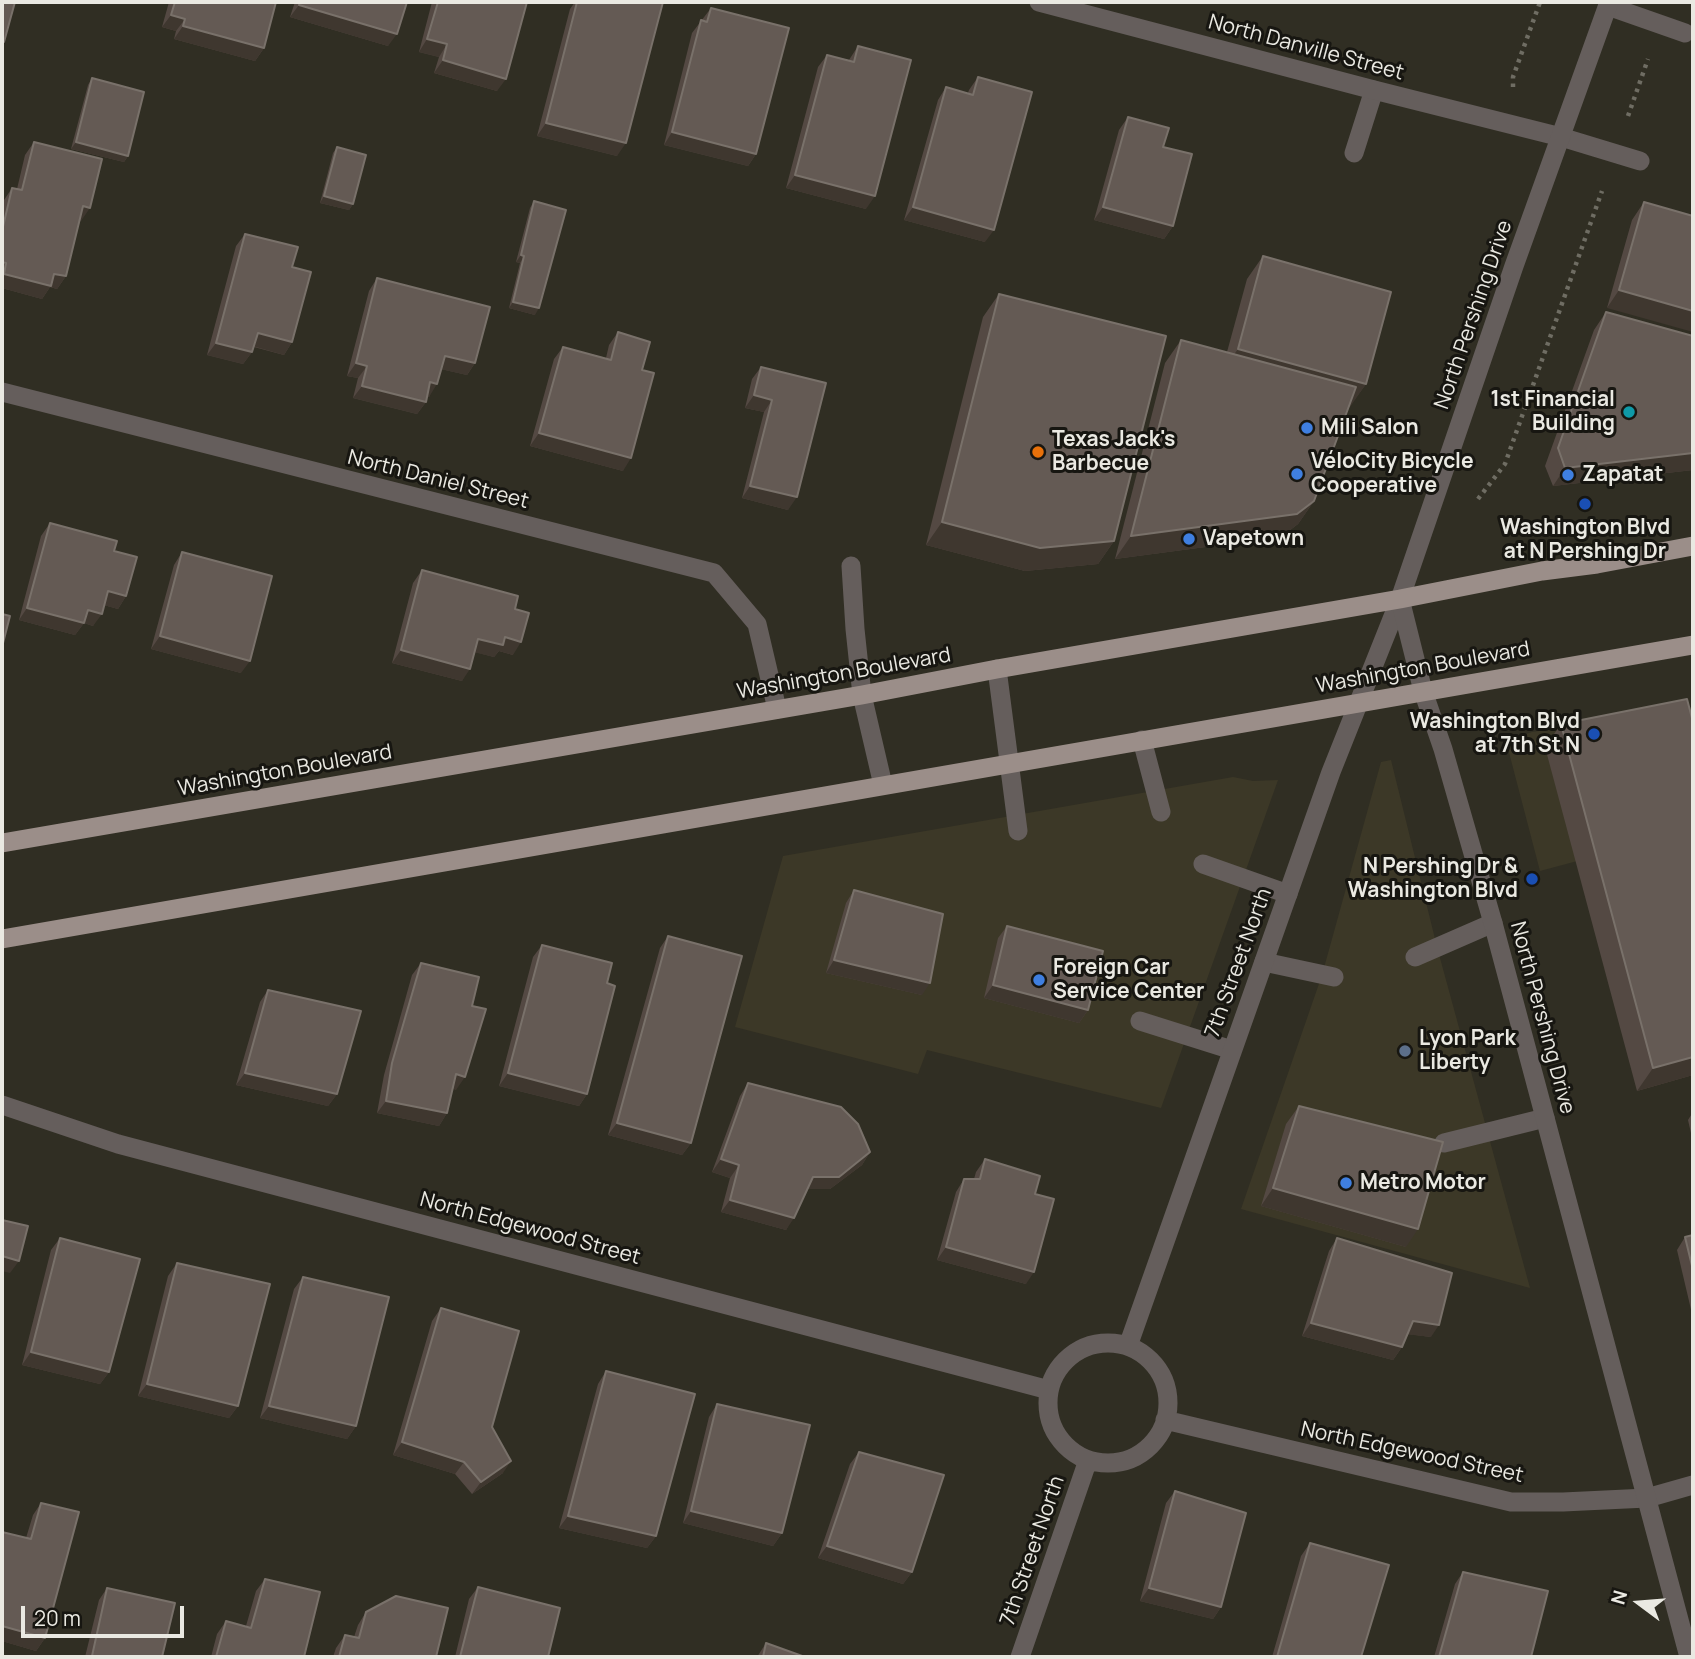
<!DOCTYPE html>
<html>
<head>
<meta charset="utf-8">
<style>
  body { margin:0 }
  #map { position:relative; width:1695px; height:1659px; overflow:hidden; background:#302e23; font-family:Manrope,sans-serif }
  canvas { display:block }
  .frame { position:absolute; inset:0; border:4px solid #eae9e2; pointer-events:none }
  .north { position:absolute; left:1604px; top:1568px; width:70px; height:70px; -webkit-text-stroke:5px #171611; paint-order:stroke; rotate:286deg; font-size:19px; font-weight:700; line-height:28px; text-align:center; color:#eae9e2 }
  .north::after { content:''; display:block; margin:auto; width:24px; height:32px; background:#eae9e2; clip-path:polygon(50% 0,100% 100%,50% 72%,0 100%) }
  .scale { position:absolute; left:21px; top:1606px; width:163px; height:32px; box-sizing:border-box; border:4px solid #eae9e2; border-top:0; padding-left:9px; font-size:21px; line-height:24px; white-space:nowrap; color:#eae9e2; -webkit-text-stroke:5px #171611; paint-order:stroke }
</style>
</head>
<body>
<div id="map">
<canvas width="1695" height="1659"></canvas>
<div class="frame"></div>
<div class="north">N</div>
<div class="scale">20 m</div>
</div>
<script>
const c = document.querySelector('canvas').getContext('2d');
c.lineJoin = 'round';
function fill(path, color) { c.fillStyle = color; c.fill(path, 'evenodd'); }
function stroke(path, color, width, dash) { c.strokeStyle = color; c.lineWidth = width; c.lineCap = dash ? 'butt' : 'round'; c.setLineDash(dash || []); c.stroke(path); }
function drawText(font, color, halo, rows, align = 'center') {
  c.font = font + ' Manrope,sans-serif'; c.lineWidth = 6; c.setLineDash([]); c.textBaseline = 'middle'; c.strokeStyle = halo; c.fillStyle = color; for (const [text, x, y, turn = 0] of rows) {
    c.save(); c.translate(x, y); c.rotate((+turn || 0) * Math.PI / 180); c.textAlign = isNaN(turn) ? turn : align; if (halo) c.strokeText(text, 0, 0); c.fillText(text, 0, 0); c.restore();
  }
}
fill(new Path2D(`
  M1693,707V830L1540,871L1506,741L1532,732Z
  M1391,760L1437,947L1530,1288L1241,1209L1322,975L1381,762Z
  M1233,777L1253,781L1278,780L1161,1108L927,1050L918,1074L735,1027L783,856Z`), '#3c3827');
stroke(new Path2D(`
  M1513,87V77L1540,2
  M1628,116L1648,59
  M1478,499L1505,464L1602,191`), '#6f6d63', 4.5, [3.5, 5]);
stroke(new Path2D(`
  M1608,6L1685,33
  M1561,137L1640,161
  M1354,153L1374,90
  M851,566L855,629L862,695L883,785
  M997,669L1018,831
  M1142,740L1161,812
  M1203,864L1288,894
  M1415,957L1493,923
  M1264,962L1334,977
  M1140,1021L1232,1050
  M1444,1143L1545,1118`), '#655e5c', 19);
stroke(new Path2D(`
  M1039,2L1374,90L1561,137
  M2,392L714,573L757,624L777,709
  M2,1105L118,1144L1049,1390
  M1048 1403a60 60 0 1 1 120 0a60 60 0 1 1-120 0Z
  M1128,1346L1331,772L1400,599
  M1165,1420L1511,1502H1563L1647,1498L1693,1485
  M1020,1657L1088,1460`), '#655e5c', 19);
stroke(new Path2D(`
  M1609,2L1514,266L1400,599L1423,691L1443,749L1493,923L1689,1657`), '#655e5c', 19);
stroke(new Path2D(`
  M2,843L862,695L997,669L1400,599L1542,571L1597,564L1693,546
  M2,939L1693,645`), '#9b8e89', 19);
fill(new Path2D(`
  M169,2H276L264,48L255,61L174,39L176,31L162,27Z
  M295,2H407L388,46L290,17Z
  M432,2H527L497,91L434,73L439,57L419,52Z
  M575,2H663L617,156L537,136L570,9Z
  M711,8L756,154L748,166L664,145L692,33Z
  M858,46L866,209L786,188L818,67L827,55L849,60Z
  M978,77L985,242L904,220L938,100L946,87L968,93L969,90Z
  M92,78L128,156L124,162L71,149L88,85Z
  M1128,117L1163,147L1173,226L1164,239L1094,220L1119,130Z
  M34,142L81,221L80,220L66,276L57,289L50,287L42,299L2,288V208L4,200L12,188L17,189L25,155Z
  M337,147L353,204L349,210L320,203L333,153Z
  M534,201L535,315L509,308L520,263L516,262L530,208Z
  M1644,202L1693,216L1607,308L1632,220Z
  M245,234L292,267V342L284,355L254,347L252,352L243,364L207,355L236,246Z
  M1263,256L1366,384L1349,407L1314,501L1298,524L1281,537L1115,559L1165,363L1181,340L1227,352L1247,279Z
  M377,278L475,363L467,375L441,369L429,397L427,396L426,402L417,414L353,398L358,378L347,376L369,291Z
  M999,294L1114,541L1098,564L1025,571L926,545L983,317Z
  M1606,312L1693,336V470L1553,486L1545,466L1594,330Z
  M618,332L642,370L623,471L530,446L554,359L563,347L606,358L609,345Z
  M761,367L826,383L788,510L742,498L764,412L745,408L752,379Z
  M50,523L114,551L126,596L118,609L104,605L93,626L84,623L75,635L19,620L41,536Z
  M182,552L241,673L151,649L174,565Z
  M422,570L515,609L513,655L499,651L494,657L475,652L462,681L392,663L413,583Z
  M1693,722V1075L1637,1091L1545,747L1561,724Z
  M854,890L922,995L826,973L846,903Z
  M1007,926L1088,1010L1079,1023L984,998L998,938Z
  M668,936L691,1143L682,1155L608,1135L660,948Z
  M542,945L607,983L587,1094L579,1106L499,1086L533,957Z
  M421,963L472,1006L456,1090L453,1088L447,1113L439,1126L377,1113L384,1075L412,975Z
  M268,990L337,1094L328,1106L236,1085L260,1002Z
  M748,1083L870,1152L862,1165L830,1189H807L786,1230L721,1212L730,1178L712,1172L740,1096Z
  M1299,1106L1406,1247L1261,1206L1286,1124Z
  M1693,1112V1142L1688,1120Z
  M985,1159L1035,1194L1026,1284L937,1260L956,1192L964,1179H974L976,1172Z
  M1693,1235V1318L1677,1250L1685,1237Z
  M60,1238L109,1372L100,1384L22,1365L51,1250Z
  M1337,1238L1431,1337L1408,1334L1402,1347L1393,1360L1302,1336L1329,1251Z
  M177,1263L238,1406L229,1418L138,1396L168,1276Z
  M303,1277L356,1426L347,1439L260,1418L294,1289Z
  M441,1308L492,1427L503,1473L472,1494L455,1474L393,1455L432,1321Z
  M606,1371L656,1536L647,1548L559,1528L598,1384Z
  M717,1404L782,1533L773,1546L683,1523L709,1417Z
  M859,1452L912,1572L903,1584L818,1558L850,1464Z
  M1175,1491L1221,1607L1213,1619L1140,1601L1166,1503Z
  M41,1503L45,1638L36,1651L2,1641V1532L26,1538L33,1515Z
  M1310,1543L1361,1657H1272L1301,1556Z
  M1463,1572L1531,1657H1434L1455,1584Z
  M265,1579L304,1657H211L217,1634L226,1621L246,1626L256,1591Z
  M478,1587L548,1657H455L469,1599Z
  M107,1588L162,1657H85L99,1600Z
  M366,1612L436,1657H333L336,1648L345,1635L354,1637L358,1625Z
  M766,1643L805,1657H757Z`), '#544943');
fill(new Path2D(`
  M299,5L397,34L388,46L290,17Z
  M171,15L185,19L176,31L162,27Z
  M183,26L264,48L255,61L174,39Z
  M427,39L447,44L439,57L419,52Z
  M443,60L506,79L497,91L434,73Z
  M546,123L626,143L617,156L537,136Z
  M672,132L756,154L748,166L664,145Z
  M76,142L128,156L124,162L71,149Z
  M795,175L875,196L866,209L786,188Z
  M324,196L353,204L349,210L320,203Z
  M83,206L90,208L81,221L74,219Z
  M913,207L994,230L985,242L904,220Z
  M1103,207L1173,226L1164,239L1094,220Z
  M521,255L524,256L520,263L516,262Z
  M4,274H54L66,276L57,289L50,287L42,299L2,288V277Z
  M1619,290L1693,311V332L1607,308Z
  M513,302L539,308L535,315L509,308Z
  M258,333L292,342L284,355L249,345Z
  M216,343L252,352L243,364L207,355Z
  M1238,349L1366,384L1350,407L1222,371Z
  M445,356L475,363L467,375L436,368Z
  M356,363L367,366L358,378L347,376Z
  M430,382L437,384L429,397L422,395Z
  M362,386L426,402L417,414L353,398Z
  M754,395L772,400L764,412L745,408Z
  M539,433L631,458L623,471L530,446Z
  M1693,453V470L1553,486L1565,468Z
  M750,486L797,497L788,510L742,498Z
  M1314,501L1298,524L1281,537L1115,559L1131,536Z
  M942,522L1114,541L1098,564L1025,571L926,545Z
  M108,591L126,596L118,609L100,604Z
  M27,608L88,610L102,614L93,626L84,623L75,635L19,620Z
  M160,636L250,661L241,673L151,649Z
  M505,637L521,642L513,655L499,651L494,657L469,651L478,639Z
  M401,650L470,669L462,681L392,663Z
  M834,960L930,983L922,995L826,973Z
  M993,985L1088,1010L1079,1023L984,998Z
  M1693,1057V1075L1637,1091L1653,1068Z
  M245,1073L337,1094L328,1106L236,1085Z
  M508,1073L587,1094L579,1106L499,1086Z
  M456,1074L465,1077L456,1090L447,1087Z
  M386,1101L447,1113L439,1126L377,1113Z
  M617,1123L691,1143L682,1155L608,1135Z
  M870,1152L862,1165L830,1189H804L813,1177Z
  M721,1159L739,1165L730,1178L712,1172Z
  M1273,1188L1418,1229L1406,1247L1261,1206Z
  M730,1200L794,1218L786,1230L721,1212Z
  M946,1247L1034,1272L1026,1284L937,1260Z
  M2,1256L19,1261L10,1273L2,1271Z
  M1413,1321L1439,1325L1431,1337L1405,1334Z
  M1311,1323L1402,1347L1393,1360L1302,1336Z
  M31,1352L109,1372L100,1384L22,1365Z
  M147,1384L238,1406L229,1418L138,1396Z
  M269,1406L356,1426L347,1439L260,1418Z
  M402,1442L464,1462L455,1474L393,1455Z
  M511,1461L503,1473L472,1494L481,1482Z
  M691,1511L782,1533L773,1546L683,1523Z
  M568,1516L656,1536L647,1548L559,1528Z
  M827,1546L912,1572L903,1584L818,1558Z
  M1149,1588L1221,1607L1213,1619L1140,1601Z
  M2,1626L45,1638L36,1651L2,1641Z`), '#3f372f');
const building = new Path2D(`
  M2,2H15L4,42H2Z
  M175,2H276L264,48L183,26L185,19L171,15Z
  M300,2H407L397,34L299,5Z
  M438,2H527L506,79L443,60L447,44L427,39Z
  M577,2H663L626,143L546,123Z
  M711,8L789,28L756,154L672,132L701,20L707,22Z
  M858,46L911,60L875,196L795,175L827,55L854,62Z
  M978,77L1032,92L994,230L913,207L946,87L973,95Z
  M92,78L144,92L128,156L76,142Z
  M1128,117L1169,128L1163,147L1192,154L1173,226L1103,207Z
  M34,142L102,159L90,208L83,206L66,276L54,274L51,286L4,274L6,263L2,262V231L12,188L22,190Z
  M337,147L366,155L353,204L324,196Z
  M534,201L566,210L539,308L513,302L524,256L521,255Z
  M1644,202L1693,216V311L1619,290Z
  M245,234L298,247L292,267L311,272L292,342L258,333L252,352L216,343Z
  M1263,256L1391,292L1366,384L1238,349Z
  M377,278L490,307L475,363L445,356L437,384L430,382L426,402L362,386L367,366L356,363Z
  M999,294L1166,336L1114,541L1040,548L942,522Z
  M1606,312L1693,336V453L1565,468L1558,448Z
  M618,332L650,342L642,370L654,373L631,458L539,433L563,347L611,360Z
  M1181,340L1356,387L1314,501L1297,514L1131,536Z
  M761,367L826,383L797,497L750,486L772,400L754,395Z
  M50,523L117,541L114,551L137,557L126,596L108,591L102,614L88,610L84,623L27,608Z
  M182,552L272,576L250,661L160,636Z
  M422,570L518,596L515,609L529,613L521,642L505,637L503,645L478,639L470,669L401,650Z
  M2,614L10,616L2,647Z
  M1687,699L1693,722V1057L1653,1068L1561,724Z
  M854,890L943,914L930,983L834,960Z
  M1007,926L1103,951L1088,1010L993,985Z
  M668,936L742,956L691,1143L617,1123Z
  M542,945L612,963L607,983L615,986L587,1094L508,1073Z
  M421,963L479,977L472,1006L486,1009L465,1077L456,1074L447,1113L386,1101L392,1063Z
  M268,990L361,1011L337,1094L245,1073Z
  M748,1083L841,1107L858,1124L870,1152L839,1177H813L794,1218L730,1200L739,1165L721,1159Z
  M1299,1106L1443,1142L1418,1229L1273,1188Z
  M985,1159L1040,1176L1035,1194L1054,1199L1034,1272L946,1247L964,1179H980Z
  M2,1220L28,1226L19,1261L2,1256V1257Z
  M1693,1235V1270L1685,1237Z
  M60,1238L140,1259L109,1372L31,1352Z
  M1337,1238L1452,1273L1439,1325L1413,1321L1402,1347L1311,1323Z
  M177,1263L270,1284L238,1406L147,1384Z
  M303,1277L389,1297L356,1426L269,1406Z
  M441,1308L519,1331L492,1427L511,1461L481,1482L464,1462L402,1442Z
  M606,1371L695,1394L656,1536L568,1516Z
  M717,1404L810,1425L782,1533L691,1511Z
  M859,1452L944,1475L912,1572L827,1546Z
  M1175,1491L1246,1513L1221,1607L1149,1588Z
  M41,1503L79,1512L45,1638L2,1626V1532L31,1539Z
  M1310,1543L1389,1565L1361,1657H1277Z
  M1463,1572L1548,1591L1531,1657H1439Z
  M265,1579L320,1592L304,1657H216L226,1621L251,1628Z
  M478,1587L560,1608L548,1657H460Z
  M107,1588L175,1603L162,1657H100L92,1656Z
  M396,1596L448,1608L436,1657H339L345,1635L359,1638L366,1612Z
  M766,1643L805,1657H763Z`);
fill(building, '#645a54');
stroke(building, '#79716a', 2);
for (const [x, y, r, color] of [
  [1629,412,7,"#0f9aa8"],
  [1307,428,7,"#3f7fe0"],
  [1038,452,7,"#e8710a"],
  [1297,474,7,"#3f7fe0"],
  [1568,475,7,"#3f7fe0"],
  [1585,504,7,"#1a4fb4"],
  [1189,539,7,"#3f7fe0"],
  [1594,734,7,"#1a4fb4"],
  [1532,879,7,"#1a4fb4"],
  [1039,980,7,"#3f7fe0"],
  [1405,1051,7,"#5c6f8a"],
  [1346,1183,7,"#3f7fe0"]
]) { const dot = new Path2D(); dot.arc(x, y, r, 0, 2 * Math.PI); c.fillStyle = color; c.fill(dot); stroke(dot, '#171611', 2.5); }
drawText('21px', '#eae9e2', '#171611', [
  ["North Danville Street",1306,48,15],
  ["North Pershing Drive",1474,315,-71],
  ["North Daniel Street",438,480,14],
  ["Washington Boulevard",1423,668,-10],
  ["Washington Boulevard",844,674,-10],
  ["Washington Boulevard",285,771,-10],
  ["7th Street North",1239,963,-70],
  ["North Pershing Drive",1542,1018,75],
  ["North Edgewood Street",530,1229,15],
  ["North Edgewood Street",1412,1453,12],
  ["7th Street North",1033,1551,-71]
]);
drawText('bold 21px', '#eae9e2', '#171611', [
  ["1st Financial",1615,400,"right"],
  ["Building",1615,424,"right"],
  ["Mili Salon",1321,428],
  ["Texas Jack's",1052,440],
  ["Barbecue",1052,464],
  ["VéloCity Bicycle",1311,462],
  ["Cooperative",1311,486],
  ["Zapatat",1582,475],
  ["Washington Blvd",1585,528,"center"],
  ["at N Pershing Dr",1585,552,"center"],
  ["Vapetown",1203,539],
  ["Washington Blvd",1580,722,"right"],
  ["at 7th St N",1580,746,"right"],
  ["N Pershing Dr &",1518,867,"right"],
  ["Washington Blvd",1518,891,"right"],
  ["Foreign Car",1053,968],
  ["Service Center",1053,992],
  ["Lyon Park",1419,1039],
  ["Liberty",1419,1063],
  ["Metro Motor",1360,1183]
], 'left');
</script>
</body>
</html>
